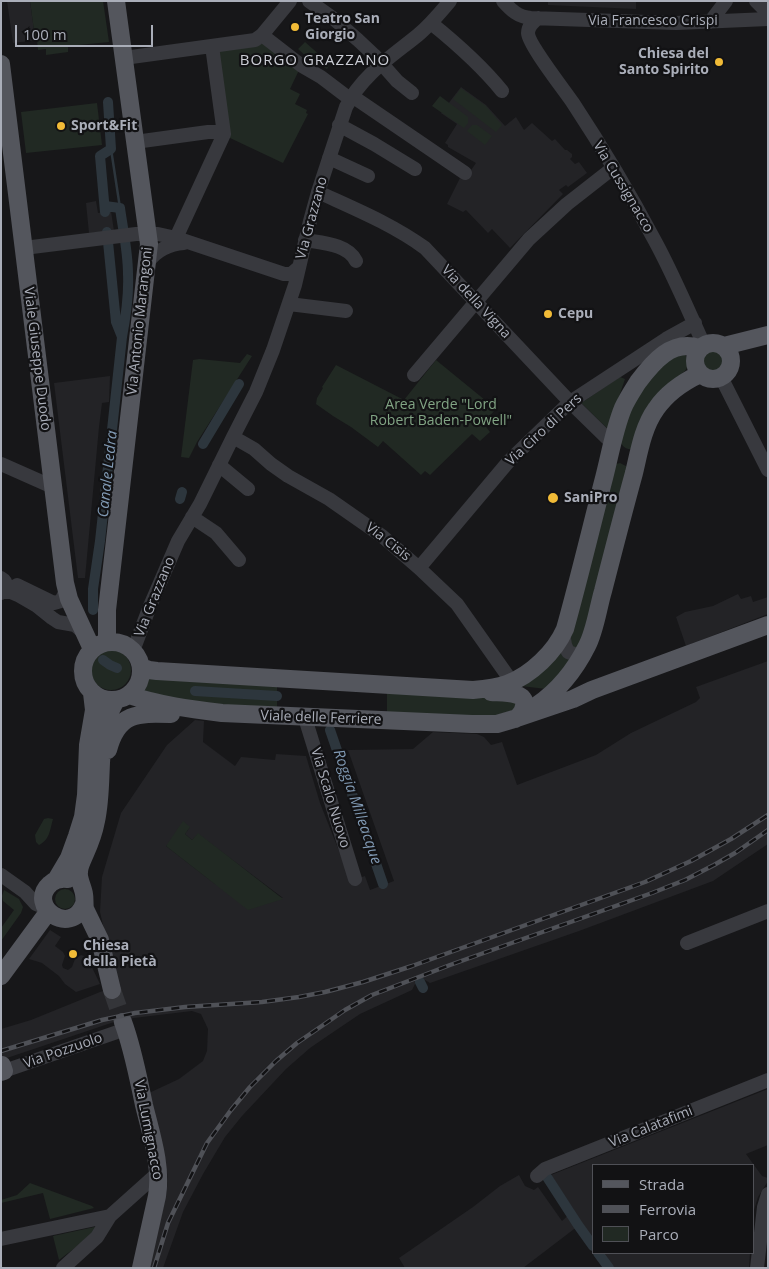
<!DOCTYPE html>
<html>
<head>
<meta charset="utf-8">
<style>
  body { margin:0 }
  #map { position:relative; width:769px; height:1269px; overflow:hidden; background:#171719; font-family:"Open Sans",sans-serif }
  canvas { display:block }
  .frame { position:absolute; inset:0; border:2px solid #aaaeb9; pointer-events:none }
  .legend { position:absolute; left:592px; top:1164px; width:162px; height:90px; box-sizing:border-box; background:#121214; border:1px solid #4f5056; margin:0; padding:6px 9px; list-style:none; font-size:15px; color:#aaaeb9 }
  .legend li { display:flex; align-items:center; gap:10px; height:25px }
  .legend b { width:25px; border:1px solid #4f5056 }
  .scale { position:absolute; left:15px; top:25px; width:138px; height:22px; box-sizing:border-box; border:2px solid #aaaeb9; border-top:0; padding-left:6px; font-size:15px; line-height:18px; white-space:nowrap; color:#aaaeb9; -webkit-text-stroke:4px #121214; paint-order:stroke }
</style>
</head>
<body>
<div id="map">
<canvas width="769" height="1269"></canvas>
<div class="frame"></div>
<ul class="legend">
<li><b style="height:6px;background:#54565d"></b>Strada</li>
<li><b style="height:6px;background:#4f5157"></b>Ferrovia</li>
<li><b style="height:14px;background:#212923"></b>Parco</li>
</ul>
<div class="scale">100 m</div>
</div>
<script>
const c = document.querySelector('canvas').getContext('2d');
c.lineJoin = 'round';
function fill(path, color) { c.fillStyle = color; c.fill(path, 'evenodd'); }
function stroke(path, color, width, dash) { c.strokeStyle = color; c.lineWidth = width; c.lineCap = dash ? 'butt' : 'round'; c.setLineDash(dash || []); c.stroke(path); }
function drawText(font, color, halo, rows, align = 'center') {
  c.font = font + ' "Open Sans",sans-serif'; c.lineWidth = 4.5; c.setLineDash([]); c.textBaseline = 'middle'; c.strokeStyle = halo; c.fillStyle = color; for (const [text, x, y, turn = 0] of rows) {
    c.save(); c.translate(x, y); c.rotate((+turn || 0) * Math.PI / 180); c.textAlign = isNaN(turn) ? turn : align; if (halo) c.strokeText(text, 0, 0); c.fillText(text, 0, 0); c.restore();
  }
}
fill(new Path2D(`
  M7,1H30L35,38L37,40L13,43Z
  M548,1H636V9L548,5Z
  M461,87L486,105L505,126L516,117L524,130L532,123L552,141L555,139L565,150H567L572,154V157L570,159L575,164L579,162L587,173L568,187L566,185L559,190L563,194L510,248L492,229L488,233L466,210L463,212L447,204L460,178L463,180L469,173L476,163L448,147V145L445,143L457,124L441,113Z
  M96,201L98,213L111,211L114,231L89,233L86,203Z
  M110,376L109,402L102,403L99,427L85,578H78L54,383Z
  M738,594L741,599L751,596L753,602L768,597V614L686,646L676,617L685,612L713,606Z
  M768,661V844L713,881L579,931L430,983L425,980L415,984L412,990L360,1014L326,1037L310,1048L286,1069L242,1116L225,1137L203,1174L183,1212L163,1268H149L166,1195L168,1179L164,1155L149,1093L179,1079L203,1061L207,1051L208,1029L201,1014L192,1011L134,1018L117,1021L1,1060V1029L31,1020L100,992L103,991L105,994L118,989L100,912L102,877L121,813L167,745L195,720L204,721L203,742L235,766L241,757L275,760L276,754L306,756L320,803L341,856L350,881L365,876L370,890L394,881L348,750L413,749L433,732L477,734L484,737L491,745L502,742L517,785L596,755L631,733L696,702L700,698L696,687ZM190,827L185,834L192,840L198,834L283,898L215,884L166,846Z
  M50,930L61,937L55,946L63,952L65,956L62,965L63,968L68,970L72,967L75,959L81,955L87,957L100,984L76,992L65,984L59,976L42,963L29,959Z
  M768,1089V1145L746,1154L762,1176L768,1178V1181L758,1197L754,1210L753,1225V1165H593V1239L582,1223L523,1268H405L399,1258L473,1207L500,1186L519,1175L525,1186L534,1190L538,1187L562,1221L574,1210L551,1175Z
  M602,1253H750L749,1268H612Z`), '#232326');
fill(new Path2D(`
  M30,1H103L109,42L68,46V52L46,55V49L38,50L37,40L35,38Z
  M305,42L330,64L327,69L309,59L298,49Z
  M268,43L300,68L290,89L300,94L295,104L307,110L306,113L308,114L283,163L230,138L216,49Z
  M461,88L486,106L502,125L496,132L453,99Z
  M440,96L468,117V123L464,128L432,106Z
  M97,103L102,145L26,153L21,112Z
  M472,125H477L492,136L485,145L467,131Z
  M701 360a12 12 0 1 1 24 0a12 12 0 1 1-24 0Z
  M247,354L252,356L197,442L189,458L181,457L193,360L199,359L240,363Z
  M685,354L688,361V366L685,371L668,384L632,449C626,450 622,446 620,441L628,410L667,357Z
  M436,360L496,409L483,423L490,432L480,441L472,434L430,475L425,471L421,475L383,441L378,447L351,427L333,416L316,404L317,398L323,388L322,387L336,365L404,400Z
  M620,377L625,379L608,429L581,403Z
  M620,463L626,466L627,471L588,624L577,649H573L568,643L616,464Z
  M562,646L574,661L546,689L513,685Z
  M91 670a20 20 0 1 1 40 0a20 20 0 1 1-40 0Z
  M148,675L277,685V709L224,706L141,694Z
  M387,692L518,699L514,710L490,717L387,714Z
  M48,818L53,819C50,829 50,840 39,845L36,842L35,835L44,819Z
  M183,821L190,827L185,834L192,840L198,833L283,899L248,910L166,846Z
  M55 899a10 10 0 1 1 20 0a10 10 0 1 1-20 0Z
  M4,890L19,899L23,907L21,913L1,941V928L14,910L3,901L2,896Z
  M30,1183L92,1206L94,1208L50,1219L43,1193L1,1203V1200L17,1195Z
  M99,1226L80,1244L59,1260L53,1236Z`), '#212923');
stroke(new Path2D(`
  M111,149L120,208`), '#2d363d', 2.5);
stroke(new Path2D(`
  M105,206L120,208C123,230 128,252 128,274C129,296 126,316 122,337
  M105,212L100,156L111,149L108,102
  M203,444L239,384
  M180,499L182,492
  M93,610V589L100,541L122,337L116,322L107,232
  M103,660L110,665L117,668
  M195,691L277,696
  M330,730L383,884
  M420,982L423,988
  M547,1177L578,1225L593,1246
  M598,1253L609,1268`), '#2d363d', 10);
stroke(new Path2D(`
  M112,990L123,1022`), '#343539', 18, [18, 9]);
stroke(new Path2D(`
  M309,1L334,19L358,40L374,55L397,81L412,93
  M503,1C511,10 518,17 531,18L676,23L768,19
  M756,1L768,13
  M538,18C533,22 528,26 528,33C528,44 565,91 573,103C602,147 630,194 655,241C673,274 688,310 704,345
  M710,22L726,1
  M431,23C457,44 481,65 502,91
  M262,35L302,66L321,77L350,99
  M124,58L255,40L262,35L290,1
  M352,96L465,173
  M339,125L374,144L415,169
  M135,142L208,132H217L224,134
  M329,158L368,176
  M318,192C355,209 392,224 425,248L570,402L612,443
  M176,238L224,134L212,46
  M305,240C322,243 348,244 356,261
  M24,248L136,234H158L176,238L284,274H291L298,268
  M148,262C157,250 169,244 184,243
  M289,304L346,311
  M414,375L529,239L567,204L613,168
  M721,377L768,470
  M233,437L254,449L271,464L288,476L329,499L382,536L419,568L457,604L512,682
  M1,464L53,487
  M219,465L248,489
  M192,517L216,533L239,560
  M419,568L509,461L570,402L666,339L695,323
  M1,578C8,582 7,589 1,593
  M17,585L54,603L61,601L66,591
  M3,592H11L18,595L37,606L52,618L58,622L75,625L84,633
  M563,633L565,645L568,652L577,655L583,654
  M133,651L150,606L178,541L200,504L233,437L256,392L273,350L295,285L310,221L318,192L346,107C362,75 391,57 418,35C430,25 440,13 450,1
  M305,718L355,879
  M1,875L25,892L36,904L46,908
  M687,943L768,911
  M4,1071L126,1029
  M537,1176L545,1169L768,1080
  M1,1239L110,1216
  M63,1268L97,1237L110,1216L158,1173
  M757,1268L764,1207L768,1194`), '#38393e', 14);
stroke(new Path2D(`
  M1,64L65,583L69,599L92,649
  M695 361a18 18 0 1 1 36 0a18 18 0 1 1-36 0Z
  M724,346L768,335
  M83 671a29 29 0 1 1 58 0a29 29 0 1 1-58 0Z
  M107,642V610L149,244L116,1
  M141,667L149,670L157,671L473,690C485,689 496,688 507,684C531,675 555,652 565,629C579,579 591,528 604,478C610,455 614,430 623,408C627,399 633,390 638,382C653,362 672,339 699,348
  M491,692C501,693 528,691 524,706C523,712 520,716 515,719
  M129,695C159,705 190,709 222,713L472,724H497L514,719L573,699L592,690L768,625
  M536,706C558,691 575,670 587,646C595,631 598,608 603,591C613,552 623,513 634,473C639,452 643,427 656,409C667,393 683,382 700,374
  M108,750C118,712 138,713 171,714
  M68,879C61,878 55,879 50,884C26,906 71,938 84,904
  M56,880L69,858L77,836L83,817L86,795L88,745L94,710L92,693
  M1,976L48,912
  M112,990L100,940L85,909C84,904 85,899 84,894C83,887 78,879 79,872C79,866 83,859 85,854C90,843 94,832 96,821C105,780 94,738 116,700
  M123,1022C133,1049 138,1077 144,1105C151,1134 162,1166 157,1196L141,1268
  M1,1072L4,1071L2,1065`), '#54565d', 18);
const rail = new Path2D(`
  M1,1051L102,1020L135,1013L185,1007L262,1002L299,997L325,992L363,982L412,966L645,882L691,861L731,839L768,815
  M154,1268L168,1223L207,1143L231,1110L250,1087L276,1061L297,1043L345,1010L372,995L450,965L652,893L685,880L714,865L735,853L768,830`);
stroke(rail, '#4f5157', 4.5);
stroke(rail, '#121214', 2.5, [8]);
for (const [x, y, r, color] of [
  [295,27,5,"#f1bb37"],
  [719,62,5,"#f1bb37"],
  [61,126,5,"#f1bb37"],
  [548,314,5,"#f1bb37"],
  [553,498,6,"#f1bb37"],
  [73,954,5,"#f1bb37"]
]) { const dot = new Path2D(); dot.arc(x, y, r, 0, 2 * Math.PI); c.fillStyle = color; c.fill(dot); stroke(dot, '#121214', 2); }
drawText('bold 14px', '#aaaeb9', '#121214', [
  ["Teatro San",305,19],
  ["Giorgio",305,35],
  ["Chiesa del",709,54,"right"],
  ["Santo Spirito",709,70,"right"],
  ["Sport&Fit",71,126],
  ["Cepu",558,314],
  ["SaniPro",564,498],
  ["Chiesa",83,946],
  ["della Pietà",83,962]
], 'left');
drawText('14px', '#aaaeb9', '#121214', [
  ["Via Francesco Crispi",653,21],
  ["Via Cussignacco",623,187,59],
  ["Via Grazzano",312,218,-75],
  ["Via della Vigna",476,302,47],
  ["Via Antonio Marangoni",140,321,-84],
  ["Viale Giuseppe Duodo",37,359,83],
  ["Via Ciro di Pers",544,430,-43],
  ["Via Cisis",388,542,38],
  ["Via Grazzano",155,597,-68],
  ["Viale delle Ferriere",321,718,2],
  ["Via Scalo Nuovo",330,798,73],
  ["Via Pozzuolo",63,1051,-19],
  ["Via Calatafimi",651,1127,-22],
  ["Via Lumignacco",148,1130,79]
]);
drawText('14px', '#81a484', '#121214', [
  ["Area Verde \"Lord",441,405],
  ["Robert Baden-Powell\"",441,421]
]);
c.letterSpacing = '1px';
drawText('15px', '#cbcdd5', '#121214', [
  ["BORGO GRAZZANO",315,61]
]);
c.letterSpacing = '0px';
drawText('italic 15px', '#819ab4', '#121214', [
  ["Canale Ledra",108,474,-84],
  ["Roggia Milleacque",357,807,71]
]);
</script>
</body>
</html>
